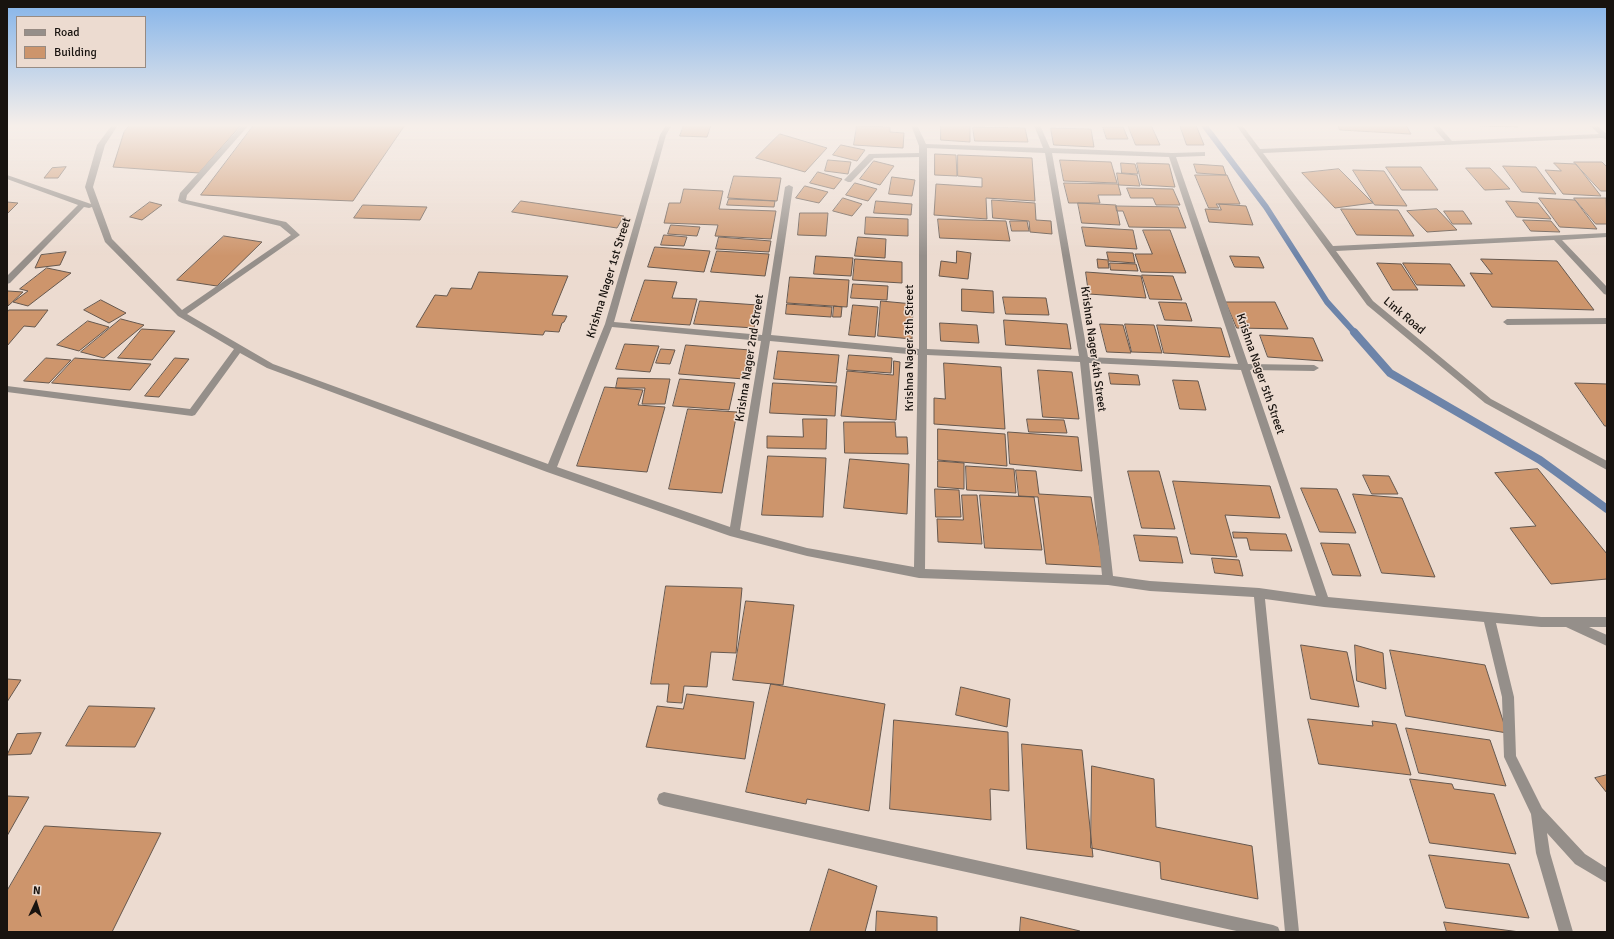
<!DOCTYPE html>
<html>
<head>
<meta charset="utf-8">
<style>
  body { margin:0 }
  #map { position:relative; width:1614px; height:939px; overflow:hidden; background:#ecdbd0; font-family:Signika,sans-serif }
  canvas { display:block }
  .frame { position:absolute; inset:0; border:8px solid #18130f; pointer-events:none }
  .legend { position:absolute; left:16px; top:16px; width:130px; height:52px; box-sizing:border-box; background:#ecdbd0; border:1px solid #978b83; margin:0; padding:5px 7px; list-style:none; font-size:12px; color:#18130f }
  .legend li { display:flex; align-items:center; gap:8px; height:20px }
  .legend b { width:20px; border:1px solid #978b83 }
  .north { position:absolute; left:16px; top:883px; width:40px; height:40px; -webkit-text-stroke:3px #ecdbd0; paint-order:stroke; rotate:4deg; font-size:11px; font-weight:700; line-height:16px; text-align:center; color:#18130f }
  .north::after { content:''; display:block; margin:auto; width:14px; height:18px; background:#18130f; clip-path:polygon(50% 0,100% 100%,50% 72%,0 100%) }
</style>
</head>
<body>
<div id="map">
<canvas width="1614" height="939"></canvas>
<div class="frame"></div>
<ul class="legend">
<li><b style="height:5px;background:#958f8a"></b>Road</li>
<li><b style="height:11px;background:#cd956c"></b>Building</li>
</ul>
<div class="north">N</div>
</div>
<script>
const c = document.querySelector('canvas').getContext('2d');
c.lineJoin = 'round';
function stroke(path, color, width, dash) { c.strokeStyle = color; c.lineWidth = width; c.lineCap = dash ? 'butt' : 'round'; c.setLineDash(dash || []); c.stroke(path); }
function fill(path, color) { c.fillStyle = color; c.fill(path, 'evenodd'); }
function drawText(font, color, halo, rows, align = 'center') {
  c.font = font + ' Signika,sans-serif'; c.lineWidth = 3; c.setLineDash([]); c.textBaseline = 'middle'; c.strokeStyle = halo; c.fillStyle = color; for (const [text, x, y, turn = 0] of rows) {
    c.save(); c.translate(x, y); c.rotate((+turn || 0) * Math.PI / 180); c.textAlign = isNaN(turn) ? turn : align; if (halo) c.strokeText(text, 0, 0); c.fillText(text, 0, 0); c.restore();
  }
}
stroke(new Path2D(`
  M1204,125L1266,207L1327,302L1355,333`), '#6d84a9', 6);
stroke(new Path2D(`
  M1354,332L1390,373L1540,460L1607,509`), '#6d84a9', 8);
const building = new Path2D(`
  M130,125H241L199,173L113,167L124,132Z
  M254,125H405L353,201L201,195Z
  M684,125H711L707,137L680,136Z
  M941,125L970,126V142L941,140Z
  M1128,125H1151L1160,145H1136Z
  M1180,125H1196L1204,145H1187Z
  M1338,125H1406L1411,134L1340,130Z
  M1479,125H1517L1518,127L1481,126Z
  M857,126L890,127V132L904,133L903,148L854,145Z
  M973,127L1025,128L1028,142L975,141Z
  M1103,127H1123L1128,139H1107Z
  M1051,128L1091,129L1094,147L1054,145Z
  M780,134L827,148L805,172L756,158Z
  M841,145L865,150L857,161L833,155Z
  M935,154L956,155L957,176L935,175Z
  M958,155L1032,158L1035,201L986,198L987,219L934,215L936,184L982,187V178L958,176Z
  M828,160L851,162L848,174L825,171Z
  M1060,160L1111,162L1117,183L1064,181Z
  M874,161L894,166L880,185L860,179Z
  M1574,162H1602L1607,167V191H1601Z
  M1121,163L1135,164L1138,174L1122,173Z
  M1137,163L1169,164L1175,187L1142,185Z
  M1554,163L1576,164L1601,196L1563,194L1545,170L1561,171Z
  M1194,164L1223,166L1226,175L1197,173Z
  M1503,166L1536,167L1556,194L1522,192Z
  M66,167L58,178H44L52,168Z
  M1386,167H1421L1438,190H1402Z
  M1466,168H1490L1510,189L1485,190Z
  M1339,169L1373,203L1335,208L1302,173Z
  M1353,170L1384,171L1407,206L1375,205Z
  M818,172L842,179L834,189L810,183Z
  M1117,173L1137,175L1140,186L1119,185Z
  M1195,175H1227L1240,204H1216L1219,208H1209Z
  M734,176L781,178L777,201L728,198Z
  M892,177L915,180L912,196L889,194Z
  M855,183L877,189L868,201L846,195Z
  M1064,183L1118,184L1121,195H1098L1100,203H1069Z
  M805,186L828,192L819,203L796,198Z
  M1127,188L1173,189L1180,205H1156L1153,198H1131Z
  M684,189L723,191L719,209L776,211L771,239L715,236L718,225L664,223L669,203H680Z
  M843,198L862,204L852,216L833,211Z
  M1539,198L1575,200L1597,229L1560,227Z
  M1574,198H1606L1607,224H1596Z
  M729,199L775,201L774,207L727,205Z
  M992,200L1035,203L1036,220L1051,221L1052,234L1030,232L1029,221L993,218Z
  M521,201L624,216L617,228L512,212Z
  M876,201L912,204L911,215L874,213Z
  M1506,201L1538,203L1551,219L1517,217Z
  M7,202L18,203L7,214Z
  M150,202L162,205L142,220L130,217Z
  M1078,203L1116,205L1120,225L1082,223Z
  M1219,204L1246,206L1253,225L1209,222L1205,209L1221,210Z
  M363,205L427,207L420,220L354,218Z
  M1116,206L1178,207L1186,228L1129,227L1123,211H1117Z
  M1341,209L1398,210L1414,236L1357,235Z
  M1437,209L1457,230L1427,232L1407,211Z
  M1444,211H1463L1472,224H1453Z
  M800,213H828L826,236L798,235Z
  M866,217L908,219V236L865,234Z
  M938,219L1006,221L1010,241L940,238Z
  M1523,220L1551,221L1560,232L1531,231Z
  M1010,221H1027L1029,231H1012Z
  M671,225L700,227L697,236L668,234Z
  M1082,227L1133,230L1137,249L1086,246Z
  M1143,230H1170L1186,273L1141,272L1135,254H1152Z
  M664,235L687,237L684,246L661,245Z
  M224,236L262,242L217,286L177,280Z
  M719,237L771,241L769,252L716,249Z
  M858,237L886,239L885,258L855,256Z
  M655,247L710,251L704,272L648,267Z
  M717,251L769,254L765,276L711,272Z
  M957,251L971,253L968,279L939,276L941,261L956,263Z
  M66,252L60,265L35,268L41,255Z
  M1107,252L1133,253L1135,263L1108,261L1109,268H1098L1097,259L1108,260Z
  M816,256L853,258L851,276L814,274Z
  M1230,256L1259,257L1264,268L1235,267Z
  M855,259L902,262V283L853,280Z
  M1481,259L1557,261L1594,310L1492,307L1470,273L1492,274Z
  M1110,263L1136,264L1138,271L1111,270Z
  M1377,263L1401,264L1418,290H1393Z
  M1403,263L1450,264L1465,286L1417,285Z
  M47,268L71,273L28,306L13,302L28,291L20,289Z
  M479,272L568,276L552,315L567,316L564,322L562,323L559,332L545,331L543,335L416,327L435,295L447,296L451,288L471,289Z
  M1086,272L1141,276L1146,298L1089,294Z
  M1142,275L1173,276L1182,300L1150,299Z
  M790,277L849,280L847,307L787,303Z
  M645,280L677,282L672,298L697,299L690,325L631,321Z
  M853,284L888,286L887,300L851,298Z
  M962,289L993,291L994,313L962,311Z
  M8,291L23,292L8,306L7,292Z
  M1003,297L1046,298L1049,315L1006,314Z
  M101,300L126,313L109,323L84,310Z
  M700,301L758,305L754,328L694,324Z
  M881,301L913,304L912,339L878,336Z
  M1159,302L1186,303L1192,321L1165,320Z
  M1226,302H1275L1288,329L1237,328Z
  M787,304L832,307L831,317L786,314Z
  M853,305L878,307L875,337L849,335Z
  M834,306L842,307L841,317H833Z
  M9,310H48L35,327L24,326L7,346V313Z
  M121,319L144,325L104,358L81,352Z
  M1004,320L1067,324L1071,349L1006,345Z
  M88,321L109,327L79,351L57,345Z
  M940,323L977,325L979,343L941,341Z
  M1100,324L1123,325L1131,353L1107,352Z
  M1125,324L1154,325L1162,353L1132,352Z
  M1157,325L1221,328L1230,357L1164,353Z
  M142,329L175,331L152,360L118,358Z
  M1260,335L1313,338L1323,361L1268,357Z
  M625,344L659,346L650,372L616,369Z
  M686,345L750,350L744,379L679,374Z
  M661,349L675,350L670,364L656,363Z
  M778,351L839,355L836,383L774,379Z
  M849,355L892,358L891,373L847,370Z
  M46,358L71,360L49,383L24,381Z
  M75,358L151,364L130,390L52,383Z
  M175,358L189,359L159,397L145,396Z
  M894,361L900,362L896,420L841,416L847,371L893,375Z
  M944,363L1001,367L1005,429L934,424V398L945,399Z
  M1038,370L1072,372L1079,419L1043,417Z
  M1109,373L1138,375L1140,385L1111,384Z
  M618,378L670,379L665,404H642L645,388H616Z
  M680,379L735,383L729,410L673,406Z
  M1173,380L1198,381L1206,410L1180,409Z
  M773,383L837,386L835,416L770,413Z
  M1575,383L1607,384V426H1605Z
  M605,387L643,390L638,405L665,407L647,472L577,466Z
  M688,409L737,412L722,493L669,489Z
  M803,419H827L826,449L767,448V436L803,437Z
  M1027,419L1064,420L1067,433L1029,432Z
  M844,422H895L896,437H907L908,454L845,453Z
  M938,429L1005,434L1007,466L938,460Z
  M1008,432L1078,437L1082,471L1010,464Z
  M768,456L826,458L823,517L762,515Z
  M850,459L909,464L907,514L844,508Z
  M938,461L964,463V489L938,487Z
  M966,466L1014,469L1016,493L967,490Z
  M1538,469L1607,554V579L1551,584L1510,528L1536,526L1495,473Z
  M1016,470L1036,471L1039,494L1091,497L1103,567L1046,564L1038,497L1019,496Z
  M1128,471H1159L1175,529L1142,528Z
  M1363,475L1389,476L1398,494H1372Z
  M1173,481L1270,486L1280,518L1225,515L1237,557L1191,554Z
  M1301,488L1337,489L1356,533L1320,532Z
  M935,489L959,490L961,517H936Z
  M1353,494L1402,498L1435,577L1382,573Z
  M962,495H977L982,544L938,542L937,519L963,520Z
  M980,495L1034,497L1042,550L985,548Z
  M1233,532L1286,534L1292,551L1250,550L1247,538H1234Z
  M1134,535L1177,537L1183,563L1140,561Z
  M1321,543L1349,544L1361,576L1333,575Z
  M1212,558L1239,560L1243,576L1215,573Z
  M666,586L742,588L736,653L711,652L707,687L684,686L682,703L667,702L669,684H651Z
  M746,601L794,605L783,685L733,680Z
  M1301,645L1347,652L1359,707L1311,699Z
  M1355,645L1383,653L1386,689L1357,681Z
  M1390,650L1485,665L1507,733L1406,716Z
  M7,679L21,680L7,702Z
  M771,684L885,704L869,811L807,799L806,804L746,792Z
  M961,687L1010,699L1007,727L956,715Z
  M687,694L754,702L745,759L646,747L657,706L683,709Z
  M89,706L155,708L135,747L66,746Z
  M1308,719L1373,726L1372,721L1396,724L1411,775L1319,764Z
  M894,720L1008,732L1009,791L990,789L991,820L890,809Z
  M1406,728L1490,740L1506,786L1419,773Z
  M41,733L31,754L7,755L17,734Z
  M1022,744L1082,750L1093,857L1027,849Z
  M1092,766L1154,779L1156,827L1252,846L1258,899L1161,879L1160,862L1091,848Z
  M1607,775V793L1595,778Z
  M1410,779L1452,784L1454,789L1494,794L1516,854L1430,843Z
  M7,796L29,797L7,836Z
  M45,826L161,833L112,932H7V891Z
  M1429,855L1509,864L1529,918L1446,908Z
  M829,869L877,886L865,932H810Z
  M877,911L937,917V932H876Z
  M1021,917L1080,931V932H1020Z
  M1444,922L1520,932H1447Z`);
fill(building, '#cd956c');
stroke(building, '#66584e', 1);
fill(new Path2D(`
  M112,125H118L105,145L93,187L112,239L182,310L291,235L280,226L182,203L178,201L180,193L242,125H249L187,195L186,200L286,222L300,235L187,314L273,364L548,464L605,324L660,135L666,125H672L666,135L614,322L762,335L785,187L789,185L793,187L771,335L919,349V157L874,158L851,182H848L844,180L869,154L919,153V146L911,125H917L926,144L1043,148L1034,125H1040L1050,148L1172,153L1205,152V156H1202L1176,157L1248,364L1314,365L1319,368L1314,371L1250,370L1328,597L1541,617H1607V627H1589L1607,635V646L1566,627H1541L1496,623L1514,697L1516,756L1542,808L1585,854L1607,868V883L1575,864L1547,833L1550,853L1573,932H1559L1536,853L1531,814L1504,757L1502,697L1484,622L1324,607L1265,599L1299,932H1285L1254,597L1150,591L1108,585L919,578L807,556L730,536L547,472L267,368L240,353L195,415L192,416L7,392V386L190,409L234,349L178,316L105,242L92,207L89,208L84,207L10,283L7,284V276L78,205L7,179V175L91,204L85,187L97,145ZM927,148L1045,153L1079,356L927,349ZM1052,153L1169,157L1238,364L1088,357ZM612,327L761,341L730,527L557,467ZM770,341L918,355L914,567L807,548L740,530ZM927,355L1080,362L1102,575L925,569ZM1089,363L1241,370L1316,596L1259,588L1150,581L1113,576Z
  M1236,125H1242L1260,149L1445,141L1431,125H1438L1452,141L1599,134L1589,125H1596L1607,134V140L1603,138L1263,153L1333,246L1607,233V237L1562,240L1607,287V295L1604,294L1554,240L1336,251L1373,301L1491,399L1607,461V470L1485,403L1367,305Z
  M1607,318V324L1507,325L1503,322L1507,319Z
  M664,792L1273,925L1278,927L1280,932H1241L664,806L659,804L657,799L659,794Z`), '#958f8a');
const sky = c.createLinearGradient(0, 0, 0, 256);
sky.addColorStop(0, '#85b4e9');
sky.addColorStop(0.49, '#f6efea');
sky.addColorStop(1, '#f6efea00');
c.fillStyle = sky;
c.fillRect(0, 0, 1614, 256);
drawText('12px', '#18130f', '#ecdbd0', [
  ["Krishna Nager 1st Street",609,278,-73],
  ["Link Road",1404,316,40],
  ["Krishna Nager 3th Street",910,348,-90],
  ["Krishna Nager 4th Street",1093,349,82],
  ["Krishna Nager 2nd Street",750,358,-81],
  ["Krishna Nager 5th Street",1260,374,71]
]);
</script>
</body>
</html>
